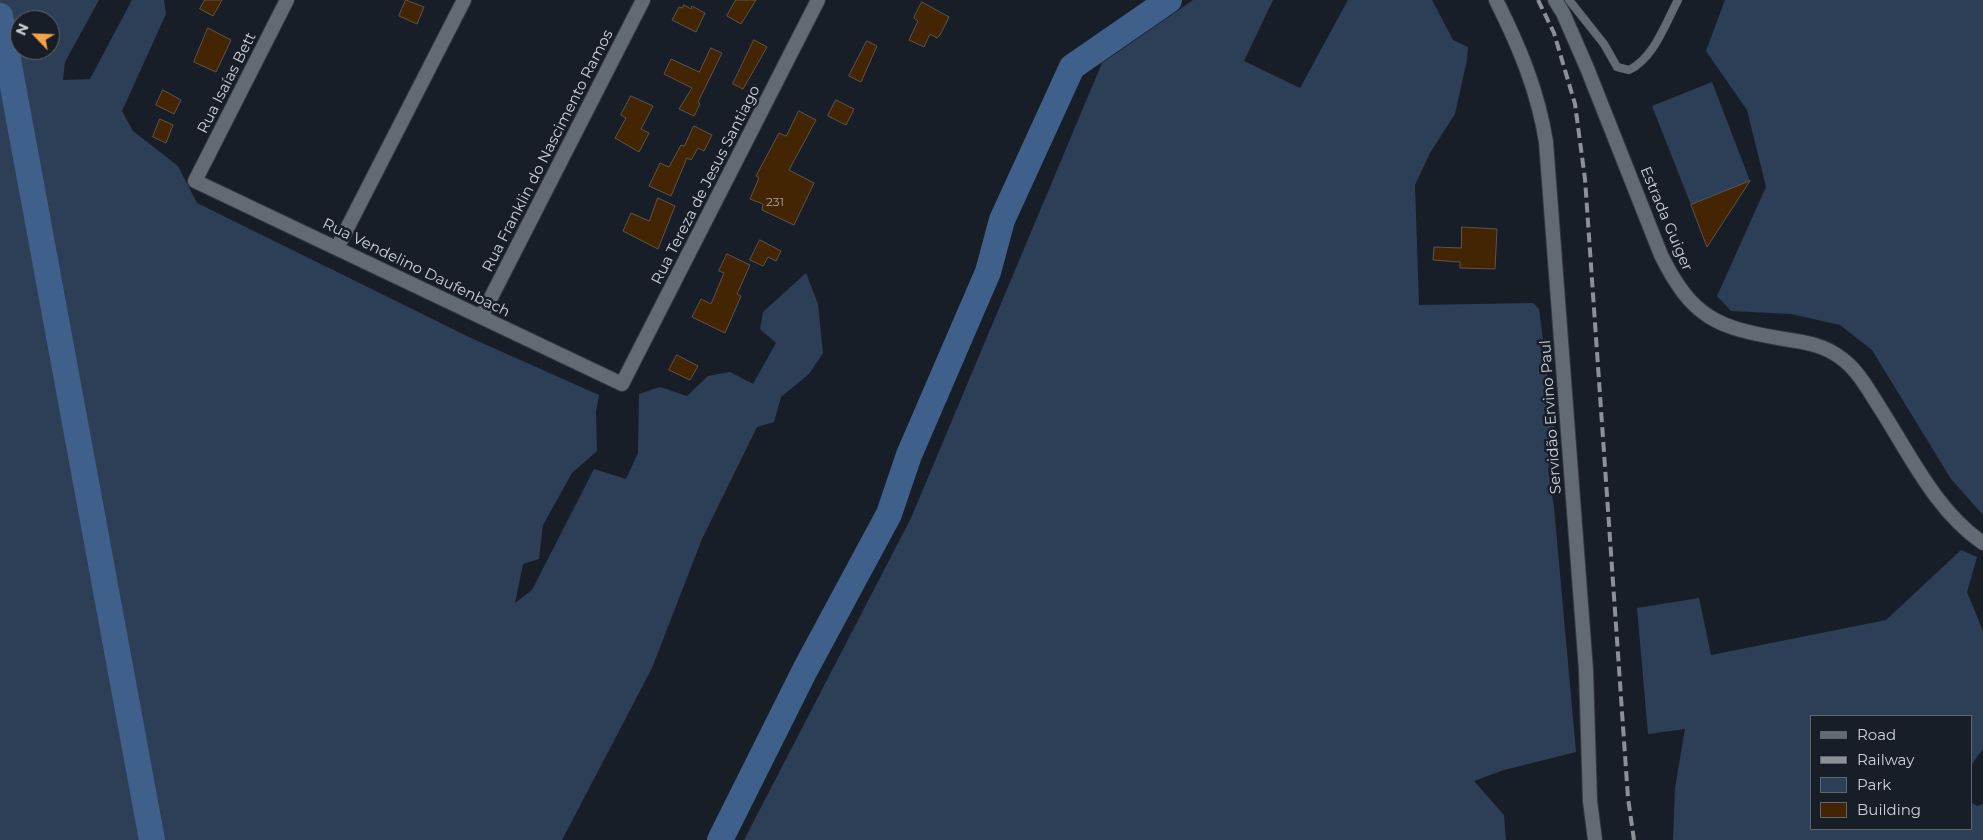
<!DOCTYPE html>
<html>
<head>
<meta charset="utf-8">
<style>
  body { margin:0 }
  #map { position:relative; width:1983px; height:840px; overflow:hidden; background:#181e27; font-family:Montserrat,sans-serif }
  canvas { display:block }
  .legend { position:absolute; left:1810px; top:715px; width:162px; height:115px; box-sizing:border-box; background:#181e27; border:1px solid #60666d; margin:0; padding:6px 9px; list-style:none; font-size:15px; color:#cdd1d7 }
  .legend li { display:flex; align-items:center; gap:10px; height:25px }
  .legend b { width:25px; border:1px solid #60666d }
  .north { position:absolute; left:10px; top:10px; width:50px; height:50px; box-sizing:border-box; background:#181e27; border:1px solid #60666d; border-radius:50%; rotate:294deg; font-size:14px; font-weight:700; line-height:20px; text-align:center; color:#cdd1d7 }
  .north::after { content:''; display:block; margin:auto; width:18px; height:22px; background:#f6a247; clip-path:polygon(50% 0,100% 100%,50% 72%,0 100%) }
</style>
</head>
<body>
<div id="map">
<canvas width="1983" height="840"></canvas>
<ul class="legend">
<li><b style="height:6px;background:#626a74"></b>Road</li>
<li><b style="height:6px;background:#8c9198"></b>Railway</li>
<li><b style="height:14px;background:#2d3f57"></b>Park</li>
<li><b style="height:14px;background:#432504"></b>Building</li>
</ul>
<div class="north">N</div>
</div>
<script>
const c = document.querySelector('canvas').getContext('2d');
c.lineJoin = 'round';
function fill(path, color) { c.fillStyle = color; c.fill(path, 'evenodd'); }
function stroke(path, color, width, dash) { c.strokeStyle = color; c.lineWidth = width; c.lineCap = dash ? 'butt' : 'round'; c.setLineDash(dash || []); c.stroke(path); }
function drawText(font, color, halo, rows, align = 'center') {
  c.font = font + ' Montserrat,sans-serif'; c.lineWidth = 5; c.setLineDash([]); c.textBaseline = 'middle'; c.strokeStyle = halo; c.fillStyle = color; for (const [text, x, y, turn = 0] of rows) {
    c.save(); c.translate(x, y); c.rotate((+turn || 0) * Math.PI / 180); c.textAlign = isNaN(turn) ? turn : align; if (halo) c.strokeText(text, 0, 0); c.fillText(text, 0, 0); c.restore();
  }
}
fill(new Path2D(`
  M0,0H99L65,62L63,80L90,79L132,0H164L166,14L122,111L133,131L178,166L197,203L471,338L599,395L596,412L597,451L572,473L543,525L539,559L523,564L515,603L532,590L594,469L626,479L638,453L639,394L660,387L687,396L708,376L730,372L753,384L776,343L760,329L763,312L806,273L818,304L823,353L809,374L781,397L774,422L757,427L702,539L652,668L562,840H0ZM20,20H50V50H20Z
  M1193,0H1273L1244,61L1300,88L1348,0H1432L1453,40L1468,47L1467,60L1455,114L1430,153L1415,185L1419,305L1533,303L1539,309L1556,441L1548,469L1554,507L1576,752L1504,770L1474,781L1504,815L1506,840H744L911,518L1102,63Z
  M1725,0H1983V515L1951,479L1872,350L1840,325L1791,314L1731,311L1717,296L1766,187L1747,110L1706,51Z
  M1712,82L1750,181L1691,205L1652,106Z
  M1961,550L1977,557L1967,592L1983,631V749L1972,764V716H1812V829H1972V803L1977,806L1983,804V840H1673L1675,788L1685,729L1648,734L1637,608L1699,598L1711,655L1886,620Z`), '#2d3f57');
stroke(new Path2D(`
  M0,16L152,840
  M720,840L805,670L889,514L909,455L988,272L1002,220L1072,67L1169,0`), '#3f608a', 26);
const building = new Path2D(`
  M205,0H222L213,16L200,9Z
  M406,0L424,7L417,24L399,16Z
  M736,0H756L741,24L727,16Z
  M922,2L949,17L940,35L937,38L930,34L924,47L909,40L918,21L914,18Z
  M684,5L691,9L692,6L705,13L696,32L672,20L679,7L682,8Z
  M208,28L231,40L216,72L194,62Z
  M754,40L767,47L743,89L733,84Z
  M867,41L877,46L861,82L849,76Z
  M711,48L722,53L698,102L700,104L694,116L679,109L692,88L664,74L671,59L699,72Z
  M163,90L181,100L174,114L156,105Z
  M631,96L653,106L641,129L649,133L639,152L615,138L626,118L621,115Z
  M836,100L854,109L846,125L828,116Z
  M799,111L816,120L789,170L814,183L794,225L762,210L763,204L750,199L759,178L756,176L779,133L786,136Z
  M160,119L173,125L166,143L153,137Z
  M694,126L712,135L704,151L698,148L691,160L687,158L671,196L649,186L660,163L669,167L681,145L684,146Z
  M1750,181L1707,247L1691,205Z
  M658,198L675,206L658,249L623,231L631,213L649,221Z
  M1462,227L1497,229L1495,269L1460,268V262L1433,260L1434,247L1461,248Z
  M760,240L781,251L776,261L768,257L763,266L750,260Z
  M727,254L750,265L737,294L741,296L725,333L692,317L701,299L711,304L724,273L719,271Z
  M677,355L698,366L690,380L669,370Z`);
fill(building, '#432504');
stroke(building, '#5e544b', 1);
const service = new Path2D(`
  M1569,0L1604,44L1617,67L1629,70C1654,58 1665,24 1678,0`);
const minor = new Path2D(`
  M287,0L195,181L622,384L818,0
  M1496,0C1519,46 1538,91 1546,142L1586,670L1590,801L1595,840
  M1555,0L1563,13L1587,68L1661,255C1692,318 1717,328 1784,339C1805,342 1824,345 1841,358C1858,370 1869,391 1880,408C1910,455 1936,511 1983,543
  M337,248L464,0
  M481,317L643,0`);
stroke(service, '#34383f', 9);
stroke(minor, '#34383f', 16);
stroke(service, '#626a74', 8);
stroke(minor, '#626a74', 14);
stroke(new Path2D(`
  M1538,0L1554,33L1575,104L1585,179L1628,798L1634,840`), '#8c9198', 4, [10, 5]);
drawText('12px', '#aaa6a2', null, [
  ["231",775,202]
]);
drawText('15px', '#cdd1d7', '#181e27', [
  ["Rua Isaías Bett",227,83,-63],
  ["Rua Franklin do Nascimento Ramos",548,151,-63],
  ["Rua Tereza de Jesus Santiago",706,185,-63],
  ["Estrada Guiger",1666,219,67],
  ["Rua Vendelino Daufenbach",416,268,26],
  ["Servidão Ervino Paul",1551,417,-94]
]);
</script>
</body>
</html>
